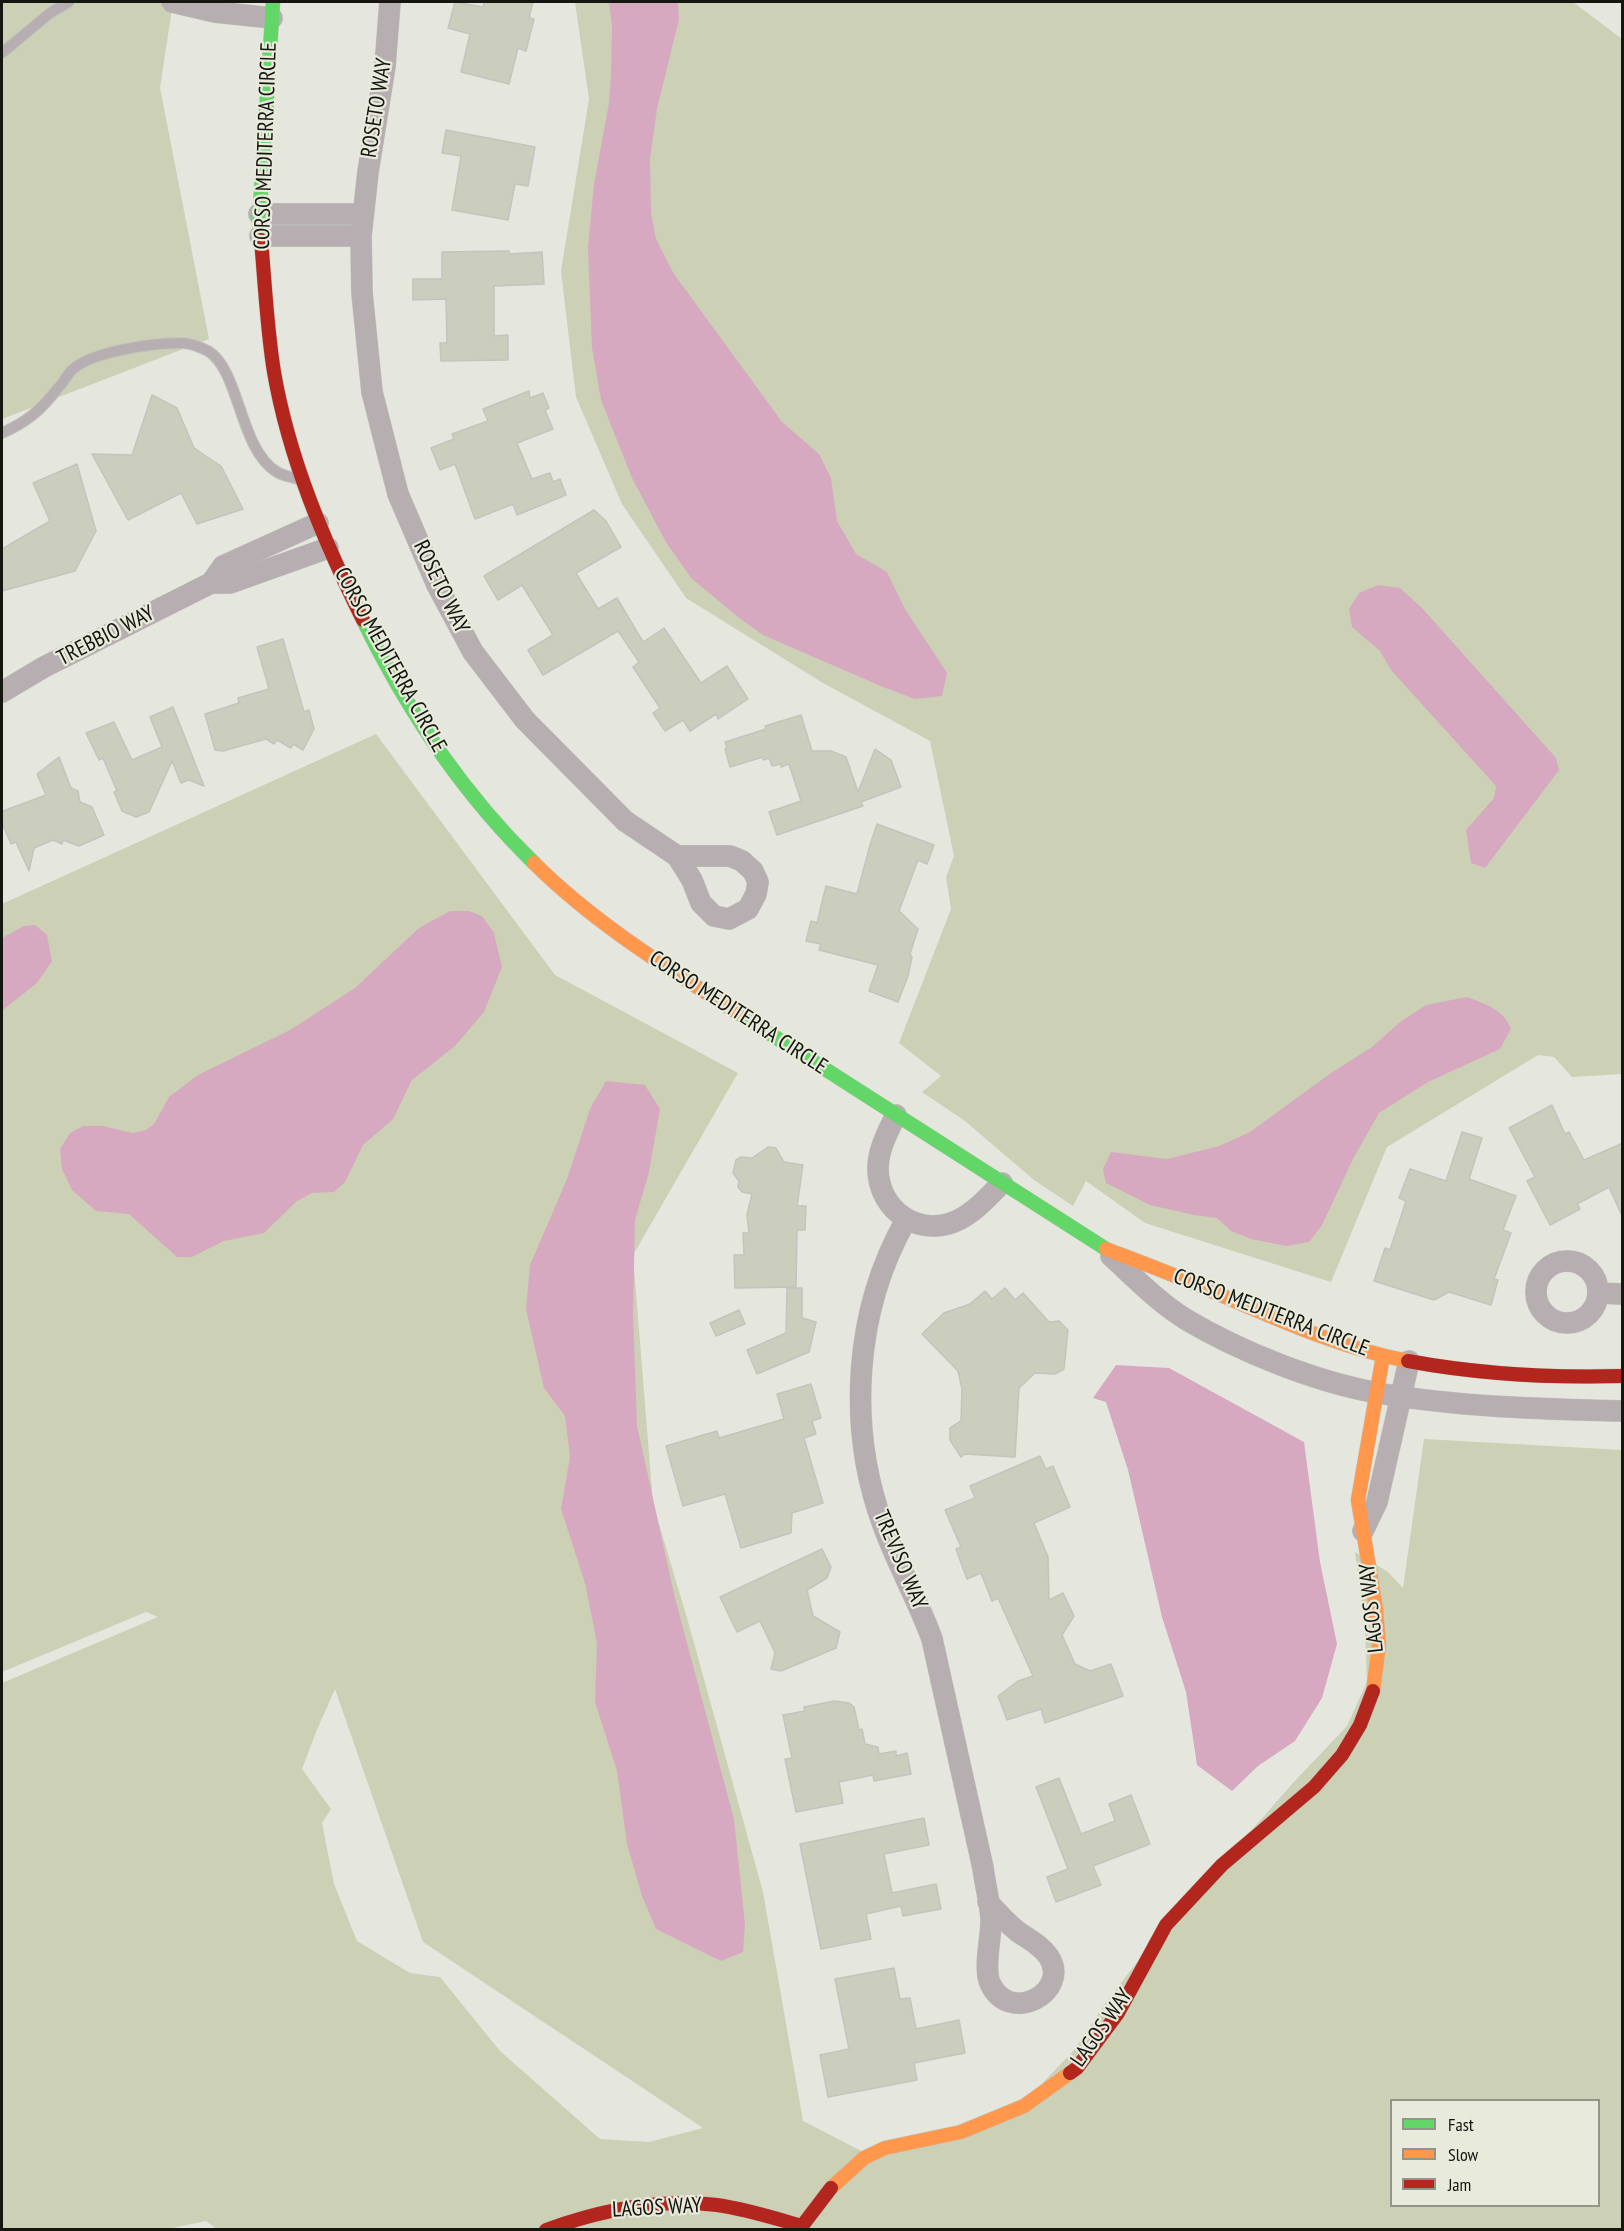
<!DOCTYPE html>
<html>
<head>
<meta charset="utf-8">
<style>
  body { margin:0 }
  #map { position:relative; width:1624px; height:2231px; overflow:hidden; background:#e5e6de; font-family:"PT Sans Narrow",sans-serif }
  canvas { display:block }
  .frame { position:absolute; inset:0; border:3px solid #151610; pointer-events:none }
  .legend { position:absolute; left:1390px; top:2099px; width:210px; height:108px; box-sizing:border-box; background:#e8eadb; border:2px solid #94958a; margin:0; padding:8px 10px; list-style:none; font-size:18px; color:#151610 }
  .legend li { display:flex; align-items:center; gap:12px; height:30px }
  .legend b { width:30px; border:2px solid #94958a }
</style>
</head>
<body>
<div id="map">
<canvas width="1624" height="2231"></canvas>
<div class="frame"></div>
<ul class="legend">
<li><b style="height:8px;background:#63d668"></b>Fast</li>
<li><b style="height:8px;background:#ff974d"></b>Slow</li>
<li><b style="height:8px;background:#b3261e"></b>Jam</li>
</ul>
</div>
<script>
const c = document.querySelector('canvas').getContext('2d');
c.lineJoin = 'round';
function fill(path, color) { c.fillStyle = color; c.fill(path, 'evenodd'); }
function stroke(path, color, width, dash) { c.strokeStyle = color; c.lineWidth = width; c.lineCap = dash ? 'butt' : 'round'; c.setLineDash(dash || []); c.stroke(path); }
function drawText(font, color, halo, rows, align = 'center') {
  c.font = font + ' "PT Sans Narrow",sans-serif'; c.lineWidth = 4.5; c.setLineDash([]); c.textBaseline = 'middle'; c.strokeStyle = halo; c.fillStyle = color; for (const [text, x, y, turn = 0] of rows) {
    c.save(); c.translate(x, y); c.rotate((+turn || 0) * Math.PI / 180); c.textAlign = isNaN(turn) ? turn : align; if (halo) c.strokeText(text, 0, 0); c.fillText(text, 0, 0); c.restore();
  }
}
fill(new Path2D(`
  M2,2H173L160,88L209,339L2,419Z
  M575,2H1573L1622,39V1074L1572,1077L1554,1057L1538,1055L1387,1147L1331,1282L1145,1223L1086,1181L1073,1206L1034,1180L965,1121L922,1092L941,1076L899,1043L951,909L946,877L954,856L930,741L823,683L686,598L622,504L576,397L561,271L589,99Z
  M376,734L555,975L738,1073L633,1255L653,1504L687,1618L763,1892L803,2121L873,2157L1015,2112L1075,2049L1104,2005L1144,1953L1292,1784L1347,1726L1367,1682L1365,1628L1355,1552L1388,1572L1403,1588L1424,1439L1622,1450V2229L218,2230L206,2221L163,2230L2,2229V1683L158,1617L146,1612L2,1672V904ZM335,1689L423,1942L703,2128L649,2142L600,2139L500,2051L440,1977L410,1973L357,1941L334,1884L322,1823L331,1809L302,1769L316,1732ZM1392,2100H1598V2206H1392Z`), '#ccd0b5');
fill(new Path2D(`
  M609,2H678L679,19L657,109L650,159L651,213L656,239L674,274L782,422L819,454L831,478L837,521L856,554L887,572L905,609L947,673L942,696L915,699L883,687L763,635L738,617L691,578L666,542L632,478L601,400L592,348L588,247L594,184L609,103L611,75L612,26Z
  M1378,585L1400,588L1422,608L1556,758L1559,770L1485,868L1471,863L1466,830L1494,798L1496,786L1391,670L1380,651L1352,627L1349,609L1359,593Z
  M450,911H469L482,916L494,933L502,967L484,1012L455,1046L412,1080L393,1119L363,1145L345,1182L334,1192L312,1193L297,1201L264,1233L224,1241L192,1257H177L129,1214L96,1211L72,1190L62,1169L60,1149L70,1133L83,1126H103L133,1133L146,1130L154,1124L169,1097L198,1075L290,1030L355,988L419,928Z
  M35,925L47,935L52,961L37,983L4,1009L2,1016V938L24,926Z
  M1467,997C1485,1004 1504,1009 1511,1029L1500,1049L1428,1082L1379,1113L1353,1159L1322,1225L1309,1242L1287,1246L1251,1239L1231,1231L1217,1218L1194,1215L1150,1205L1106,1183L1103,1169L1111,1152L1167,1159L1219,1146L1250,1132L1331,1073L1372,1047L1400,1022L1426,1005Z
  M606,1081L645,1085L660,1109L649,1172L635,1220L633,1312L637,1426L675,1598L734,1819L745,1925L743,1952L721,1961L656,1929L642,1896L627,1844L617,1771L595,1702L597,1643L585,1583L561,1509L570,1457L565,1416L544,1388L526,1309L530,1265L567,1179L590,1109Z
  M1116,1365L1169,1368L1304,1442L1320,1562L1337,1644L1322,1698L1295,1741L1258,1766L1232,1791L1197,1765L1186,1692L1162,1617L1128,1470L1106,1402L1093,1398Z`), '#d7a9c1');
const building = new Path2D(`
  M455,2L483,7L484,2H533L529,18L534,19L526,51L518,48L509,84L461,72L470,34L448,28Z
  M446,130L535,147L528,186L515,184L508,220L452,210L461,156L442,153Z
  M509,251V254L542,252L544,284L494,286V336L508,335V360L441,361L440,343H447L446,299L413,300V279H442V252Z
  M529,391L530,398L543,393L549,408L545,410L553,429L517,443L532,479L550,473L553,482L560,479L566,495L517,515L513,504L475,519L455,464L440,470L431,448L454,439L452,434L488,421L483,409Z
  M152,395L177,408L194,448L221,466L243,509L197,524L181,493L128,520L92,454L132,455Z
  M77,464L96,531L75,571L2,591V549L50,521L33,483Z
  M594,510L606,521L621,547L576,573L598,609L617,598L643,642L664,628L701,683L727,666L748,699L718,719L716,714L690,731L683,720L665,731L653,713L660,708L633,667L639,662L618,631L543,675L528,650L553,635L522,585L498,600L484,576Z
  M283,639L304,712L309,710L314,729L303,750L293,744L291,748L277,740L274,744L266,739L223,751L215,750L205,714L239,703L238,698L269,689L257,647Z
  M173,707L204,786L189,780L181,783L172,761L149,812L136,817L122,811L114,792L117,791L103,758L99,760L86,733L114,722L132,760L162,747L150,717Z
  M801,715L812,751H831L846,757L858,792L875,749L891,760L901,787L861,802L863,806L777,835L769,812L801,801L789,764L781,767V764L772,766L769,758L763,760V757L730,767L725,749L727,748L725,742L766,729L765,726Z
  M59,757L71,788L78,791L80,802L92,807L104,835L79,846L63,840L62,844L53,840L34,848L29,871L16,842L11,844L2,823L3,811L46,795L37,774Z
  M877,824L934,845L927,864L918,860L899,911L918,929L910,954L912,957L908,976L898,1002L869,991L878,965L819,950L821,944L806,941L811,921L817,923L826,886L857,894L870,845Z
  M1552,1105L1565,1134L1569,1132L1584,1160L1623,1143V1218L1609,1187L1577,1204L1580,1209L1550,1225L1527,1181L1535,1177L1509,1128Z
  M1462,1132L1482,1138L1469,1179L1516,1196L1503,1230L1511,1233L1494,1279L1498,1280L1491,1305L1449,1292L1434,1300L1374,1281L1385,1248L1390,1250L1406,1201L1399,1198L1410,1169L1446,1181Z
  M768,1147L776,1148L784,1162L803,1165L797,1206H806L805,1230H797L796,1287L735,1288L734,1255H744L743,1233H749L747,1215L752,1194L742,1192L738,1187L739,1181L733,1173L736,1160L741,1157L752,1158Z
  M787,1288H802V1318L816,1322L809,1352L757,1374L747,1350L786,1333Z
  M1005,1288L1015,1300L1023,1293L1049,1322L1059,1321L1068,1330L1064,1369L1055,1374L1035,1373L1019,1388L1015,1457L965,1454L961,1457L950,1440V1428L961,1421L962,1389L958,1371L922,1334L944,1313L970,1304L985,1291L992,1299Z
  M739,1310L745,1324L716,1336L710,1323Z
  M811,1384L821,1418L812,1421L816,1434L804,1438L823,1503L792,1513L791,1533L741,1548L725,1494L683,1506L666,1446L717,1431L719,1438L784,1419L777,1394Z
  M1040,1456L1046,1469L1053,1466L1070,1507L1034,1523L1048,1557L1049,1600L1063,1593L1074,1616L1062,1635L1075,1664L1090,1671L1111,1664L1123,1696L1045,1723L1041,1709L1007,1720L998,1696L1018,1681L1033,1676L998,1598L992,1601L981,1573L967,1579L956,1549L961,1547L945,1510L975,1498L970,1486Z
  M822,1549L831,1567L827,1578L807,1590L813,1616L840,1632L836,1648L781,1671L771,1669L775,1653L760,1621L737,1632L720,1597Z
  M834,1701L849,1703L854,1707L859,1730L862,1729L865,1744L878,1747L879,1754L896,1751V1756L907,1753L911,1774L874,1781L873,1775L839,1782L843,1803L796,1812L785,1759L792,1758L783,1715L805,1711L804,1707Z
  M1059,1778L1081,1834L1115,1821L1109,1804L1131,1795L1150,1844L1093,1866L1101,1885L1056,1902L1047,1877L1068,1869L1036,1787Z
  M924,1818L929,1845L884,1854L892,1893L936,1884L941,1909L903,1916L901,1906L866,1914L871,1939L821,1949L800,1844Z
  M894,1968L900,1999L910,1998L916,2029L959,2020L965,2053L914,2063L917,2080L828,2097L820,2055L849,2049L835,1979Z`);
fill(building, '#cbcebc');
stroke(building, '#c4c4bf', 1.5);
const lane = new Path2D(`
  M2,53L50,13L69,2
  M2,433C27,422 41,410 58,388C63,383 67,375 72,370C92,351 154,343 182,343C191,343 200,347 208,351C240,370 239,449 277,472C283,476 292,477 298,479`);
const street = new Path2D(`
  M172,2L215,12L272,18
  M390,2L385,66L368,172L361,236L362,293L372,392L398,494L437,585L473,652L525,720L625,821L677,856L692,880L701,903L714,916L729,919L748,909L756,894L758,882L753,871L742,861L730,856H677
  M259,214H362
  M260,236H361
  M211,583L223,566L318,523
  M2,692L44,667L211,583H230L328,548
  M896,1115C890,1127 883,1140 880,1153C869,1196 905,1235 948,1224C970,1218 986,1199 1002,1183
  M906,1220C854,1311 847,1427 883,1525C897,1564 918,1600 932,1639L983,1868C985,1885 990,1902 991,1918C992,1936 983,1967 990,1983C1009,2026 1071,1992 1049,1957C1041,1945 1028,1939 1017,1931C1006,1922 997,1912 988,1902
  M1111,1256C1135,1278 1159,1303 1187,1320C1241,1352 1316,1382 1378,1393C1459,1407 1541,1409 1622,1411
  M1536 1292a31 31 0 1 1 62 0a31 31 0 1 1-62 0Z
  M1598,1293L1622,1294
  M1363,1531L1377,1502L1409,1361`);
const fast = new Path2D(`
  M261,240L259,222L273,2
  M363,620C407,710 462,793 534,863
  M736,1012L1106,1249`);
const slow = new Path2D(`
  M534,863C593,922 666,967 736,1012
  M1106,1249C1140,1262 1175,1275 1209,1290C1273,1317 1339,1348 1408,1361
  M1373,1691L1379,1645L1376,1609L1358,1500L1383,1356
  M831,2188L864,2158L885,2148L961,2132L1024,2106L1070,2073`);
const jam = new Path2D(`
  M261,240C265,284 267,329 274,372C289,459 324,541 363,620
  M1408,1361C1478,1374 1551,1378 1622,1376
  M1070,2073L1077,2068L1118,2013L1166,1925L1222,1865L1314,1787L1342,1755L1360,1725L1373,1691
  M546,2230C601,2210 658,2198 717,2205C746,2209 774,2218 802,2226L831,2188`);
stroke(lane, '#c3c4be', 12);
stroke(street, '#c3c4be', 22);
stroke(fast, '#c3c4be', 15);
stroke(slow, '#c3c4be', 15);
stroke(jam, '#c3c4be', 15);
stroke(lane, '#b6aeb1', 10);
stroke(street, '#b6aeb1', 21);
stroke(fast, '#63d668', 14);
stroke(slow, '#ff974d', 14);
stroke(jam, '#b3261e', 14);
drawText('22px', '#151610', '#e8eadb', [
  ["ROSETO WAY",377,108,-81],
  ["CORSO MEDITERRA CIRCLE",266,146,-88],
  ["ROSETO WAY",441,587,64],
  ["TREBBIO WAY",106,636,-27],
  ["CORSO MEDITERRA CIRCLE",390,660,61],
  ["CORSO MEDITERRA CIRCLE",738,1013,33],
  ["CORSO MEDITERRA CIRCLE",1271,1313,21],
  ["TREVISO WAY",900,1560,67],
  ["LAGOS WAY",1372,1608,-96],
  ["LAGOS WAY",1102,2028,-55],
  ["LAGOS WAY",657,2208,-3]
]);
</script>
</body>
</html>
